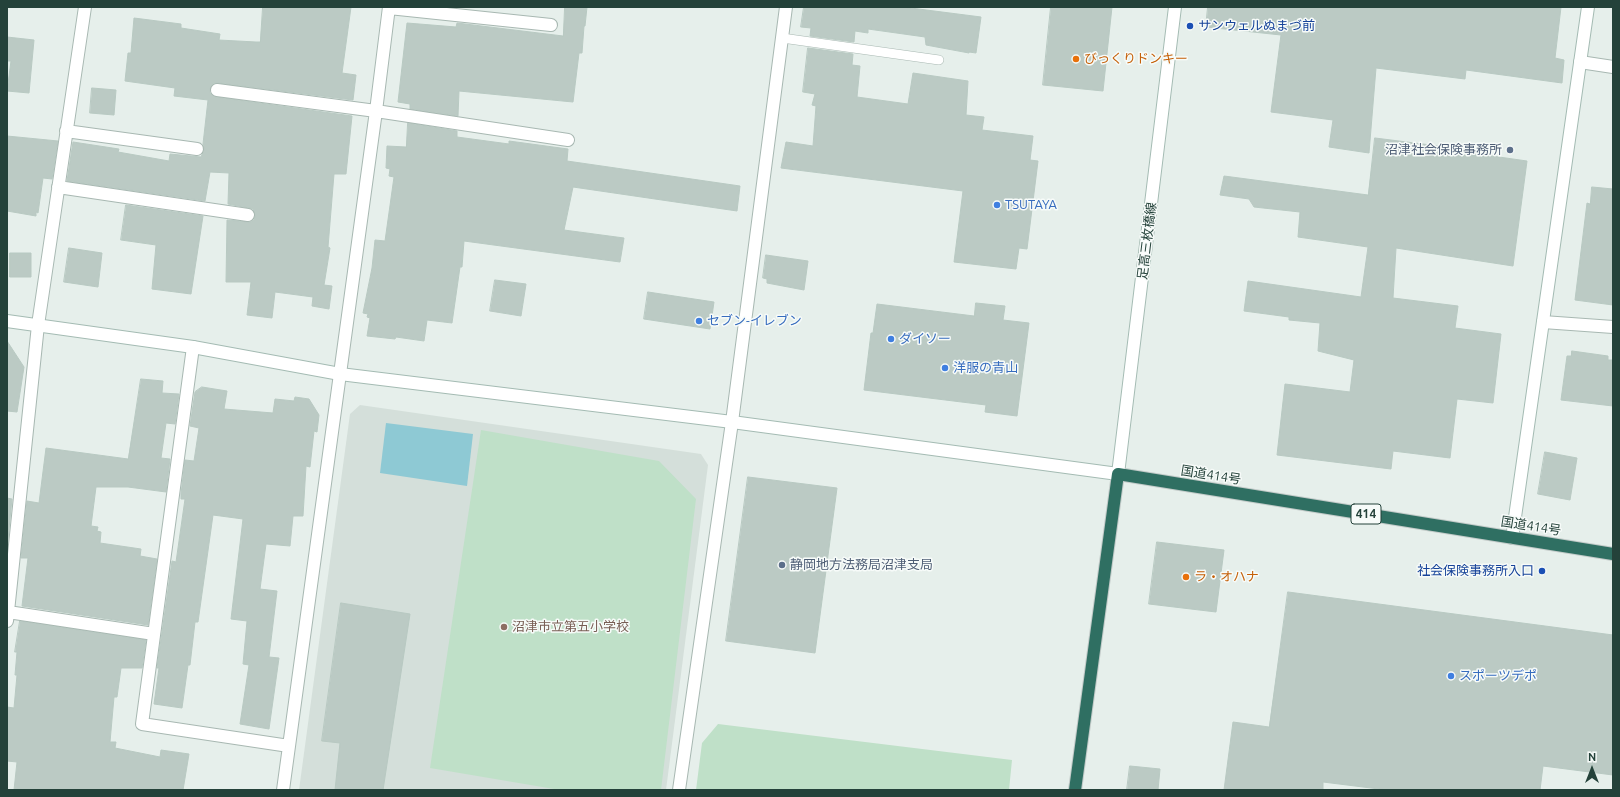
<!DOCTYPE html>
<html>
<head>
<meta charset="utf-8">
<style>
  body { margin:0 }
  #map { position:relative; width:1620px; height:797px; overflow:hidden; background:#e6efeb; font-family:Ubuntu,sans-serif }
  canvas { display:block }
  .frame { position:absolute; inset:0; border:8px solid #24423a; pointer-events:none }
  .north { position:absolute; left:1572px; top:749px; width:40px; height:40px; -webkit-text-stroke:3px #f7fbf9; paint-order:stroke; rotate:0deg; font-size:11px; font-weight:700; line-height:16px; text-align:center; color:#24423a }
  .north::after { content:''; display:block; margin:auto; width:14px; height:18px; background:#24423a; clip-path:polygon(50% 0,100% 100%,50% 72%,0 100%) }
</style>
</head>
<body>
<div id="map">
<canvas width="1620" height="797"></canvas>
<div class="frame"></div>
<div class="north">N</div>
</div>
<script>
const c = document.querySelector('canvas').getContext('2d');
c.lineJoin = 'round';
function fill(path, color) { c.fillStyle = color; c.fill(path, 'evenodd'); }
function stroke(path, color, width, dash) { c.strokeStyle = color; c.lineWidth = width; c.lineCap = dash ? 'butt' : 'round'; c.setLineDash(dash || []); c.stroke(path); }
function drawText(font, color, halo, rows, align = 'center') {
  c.font = font + ' Ubuntu,"Noto Sans JP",sans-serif'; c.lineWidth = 3; c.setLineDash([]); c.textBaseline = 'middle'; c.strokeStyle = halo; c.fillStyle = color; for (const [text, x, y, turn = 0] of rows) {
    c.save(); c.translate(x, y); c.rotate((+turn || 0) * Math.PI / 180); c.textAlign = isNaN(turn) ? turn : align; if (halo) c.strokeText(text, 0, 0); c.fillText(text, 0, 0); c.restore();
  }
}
fill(new Path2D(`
  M360,405L701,454L708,465L666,790H299L350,414Z`), '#d4dfda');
fill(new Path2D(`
  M481,430L659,461L696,499L661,790H560L430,768Z
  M718,724L1012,760L1009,790H696L702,743Z`), '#bfe0c8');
fill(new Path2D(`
  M386,423L473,434L467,486L380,473Z`), '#8ec9d4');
const building = new Path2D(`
  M263,7H351L342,73L356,75L353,100L218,83H214L210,89V93L216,97L352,116L346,174H334L328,247L330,248L324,285L332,286L329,309L312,306L313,297L275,292L272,318L247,315L251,282H226L227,220L250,222L254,220L255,216L253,209L249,208L228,204L229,173L210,172L205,201L67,181L73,142L119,149L118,152L169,161L170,154L201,157L204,150L203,144L208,100L174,96L175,88L125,81L128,53H131L134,18L181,24V28L220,34L219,40L256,42H260Z
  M565,7H587L585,26H584L582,53H579L573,102L459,91L458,116L410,109V104L398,102L407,23L456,27L457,23L563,36Z
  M804,7H903L981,17L976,53L969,52V53L926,45L925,37L868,29V33L855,31L854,42L810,36L811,28L801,27Z
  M1051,7H1112L1103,91L1043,85Z
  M1208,7H1561L1555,58L1564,60L1562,83L1466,70L1465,79L1376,68L1369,153L1329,147L1333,120L1271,112L1281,35L1206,27Z
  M7,37L34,40L29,93L7,91L11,61H7Z
  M808,48L853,54L852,65L860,66L857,97L908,104L913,73L968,81L966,115L984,117L982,130L1033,136L1030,160L1038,161L1027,249L1019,248L1016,269L954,262L963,191L781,168L786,142L813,146L816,106L812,105L815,94L803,92Z
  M92,88L116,90L114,115L90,113Z
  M408,123L457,131V137L509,144V141L568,149L567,161L740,186L737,211L573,187L564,230L624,238L620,262L464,241L462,267H460L452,323L427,320L424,341L396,337L395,339L367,336L370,318L367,317L368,314L363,313L372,268L375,240L385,241L394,177L389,176L390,169L386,168L387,146L406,147Z
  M7,136L58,141L52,179L43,178L38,213L36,212V216L7,211Z
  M1375,138L1478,151V154L1527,161L1513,266L1396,248L1393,298L1458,306L1455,328L1501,334L1493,403L1457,399L1450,458L1393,451L1391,469L1277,455L1285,384L1350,392L1354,360L1318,351L1320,323L1289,320V317L1244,311L1248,281L1361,297L1368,247L1298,237L1300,212L1254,207L1249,199L1220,195L1224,176L1368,195Z
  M1592,187L1613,189V305L1575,300L1587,203L1590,204Z
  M126,205L203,216L191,294L152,289L156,245L121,240Z
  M69,248L102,253L98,287L64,282Z
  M10,253H31V277H10Z
  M766,255L808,261L804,290L767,283V279L763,278Z
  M495,280L526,284L521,316L490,311Z
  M648,292L714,302L710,329L644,319Z
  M976,303L1005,306L1003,320L1029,323L1017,416L985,412L986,405L864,390L871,333H873L877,304L974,316Z
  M7,341L24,367L17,412L7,411Z
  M1572,351L1608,356V360H1613V406L1561,400L1567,356H1571Z
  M141,379L163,381L162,393L179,394L175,424L166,423L161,458L170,459L166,492L128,487H96L91,526L98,527L97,531L101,532L100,543L141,549L140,556L157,559L148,625L22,606L28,558H21L27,501L39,503L46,448L128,459Z
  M202,387L227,391L224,409L273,413L275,399L294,401L295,397L309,399L319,415L317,432L314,431L310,467L306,466L303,516H293L290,546L266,544L260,589L277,591L269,657L279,658L269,729L240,724L249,665L243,664L247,621L231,619L243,519L213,515L198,622H195L190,665H188L182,708L154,704L159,668H157L172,561L176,562L185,499H181V494L185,460L194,461L199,428L190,426L195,392Z
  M1545,452L1577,458L1570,500L1538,494Z
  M748,477L837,488L815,653L726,641Z
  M7,498L12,499L7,549Z
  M1157,542L1224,550L1216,612L1149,604Z
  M1288,592L1613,635V775L1543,766L1540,790H1387L1323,782V790H1224L1233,722L1269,727Z
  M341,603L410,614L383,790H335L340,743L322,741Z
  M20,621L146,640L142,668H121L117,697H114L110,742H116L115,748L160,757L161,750L189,754L183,790H14L17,762L7,761V707L14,708L17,675H15L17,652H15Z
  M1130,766L1160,769L1158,790H1127Z`);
fill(building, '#bbcac4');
stroke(building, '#b8c9c2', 1);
const lane = new Path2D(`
  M782,38L939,60`);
const street = new Path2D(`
  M389,8L551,25
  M1580,62L1613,67
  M217,90L376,111L568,140
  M66,131L197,149
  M58,187L248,215
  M1543,322L1613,327
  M193,347L142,724L289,746
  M8,612L154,634
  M7,621L38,325L85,7
  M283,790L376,111L389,7
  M679,790L732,422L786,7`);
const secondary = new Path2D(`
  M7,321L193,347L340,374L732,422L1118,474L1175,7
  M1512,538L1588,7`);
const highway = new Path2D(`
  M1075,790L1118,474L1613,554`);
stroke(lane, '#a8b8b2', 10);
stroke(street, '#a8b8b2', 14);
stroke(secondary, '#a4bbb3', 14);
stroke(highway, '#c2cac8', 14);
stroke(lane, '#fff', 9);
stroke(street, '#fff', 12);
stroke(secondary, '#fff', 12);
stroke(highway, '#2f6f62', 12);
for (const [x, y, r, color] of [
  [1190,26,4,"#1a4fb4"],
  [1076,59,4,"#e8710a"],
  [1510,150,4,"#5c6f8a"],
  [997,205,4,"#3f7fe0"],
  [699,321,4,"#3f7fe0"],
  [891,339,4,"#3f7fe0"],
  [945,368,4,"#3f7fe0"],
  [782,565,4,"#5c6f8a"],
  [1542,571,4,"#1a4fb4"],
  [1186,577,4,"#e8710a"],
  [504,627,4,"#8d6e63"],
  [1451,676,4,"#3f7fe0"]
]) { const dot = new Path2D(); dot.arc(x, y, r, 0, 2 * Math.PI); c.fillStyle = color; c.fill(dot); stroke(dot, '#f7fbf9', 1.5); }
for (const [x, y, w] of [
  [1366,514,30]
]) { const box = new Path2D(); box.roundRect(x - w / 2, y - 10, w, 20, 3); c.fillStyle = '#f7fbf9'; c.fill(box); stroke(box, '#24423a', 1); }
drawText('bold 12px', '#24423a', null, [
  ["414",1366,514]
]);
drawText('13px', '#164399', '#f7fbf9', [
  ["サンウェルぬまづ前",1198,26],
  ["社会保険事務所入口",1534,571,"right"]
], 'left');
drawText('13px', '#c56008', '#f7fbf9', [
  ["びっくりドンキー",1084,59],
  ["ラ・オハナ",1194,577]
], 'left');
drawText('13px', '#4e5e75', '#f7fbf9', [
  ["沼津社会保険事務所",1502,150],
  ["静岡地方法務局沼津支局",790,565,"left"]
], 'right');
drawText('13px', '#366cbe', '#f7fbf9', [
  ["TSUTAYA",1005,205],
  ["セブン-イレブン",707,321],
  ["ダイソー",899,339],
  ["洋服の青山",953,368],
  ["スポーツデポ",1459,676]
], 'left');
drawText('13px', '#24423a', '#f7fbf9', [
  ["足高三枚橋線",1147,241,-83],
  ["国道414号",1211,475,9],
  ["国道414号",1531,526,9]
]);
drawText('13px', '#785e54', '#f7fbf9', [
  ["沼津市立第五小学校",512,627]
], 'left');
</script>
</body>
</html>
